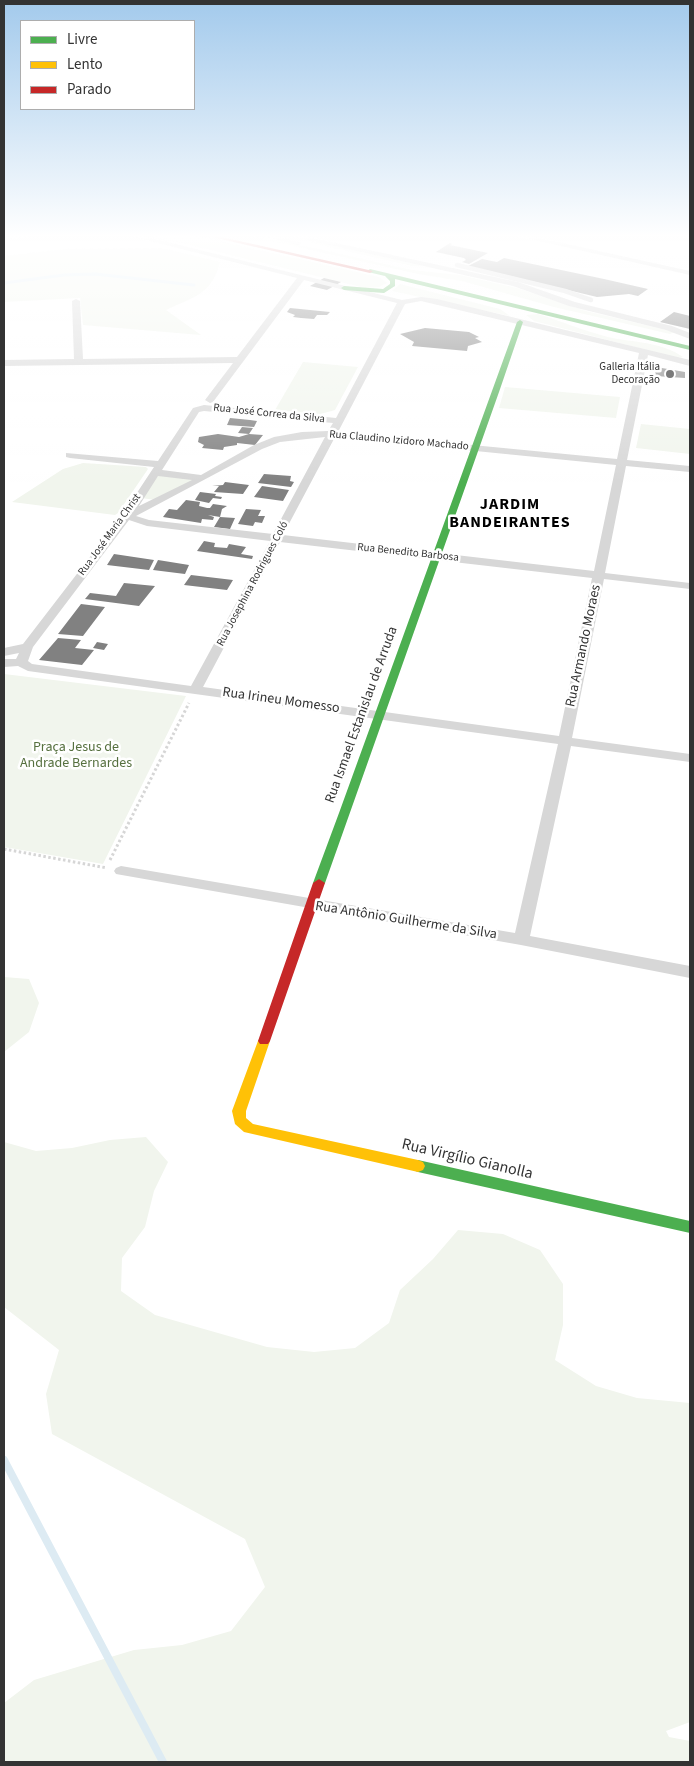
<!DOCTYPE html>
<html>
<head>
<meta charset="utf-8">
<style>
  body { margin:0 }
  #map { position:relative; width:694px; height:1766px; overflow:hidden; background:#fff; font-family:"Source Sans 3",sans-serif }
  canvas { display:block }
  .frame { position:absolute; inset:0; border:5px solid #333; pointer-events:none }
  .legend { position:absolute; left:20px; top:20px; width:175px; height:90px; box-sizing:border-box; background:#fff; border:1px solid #adadad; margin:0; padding:6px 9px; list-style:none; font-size:15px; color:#333 }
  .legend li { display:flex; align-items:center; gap:10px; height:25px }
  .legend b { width:25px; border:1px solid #adadad }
</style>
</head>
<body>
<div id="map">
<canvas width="694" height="1766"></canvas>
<div class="frame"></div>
<ul class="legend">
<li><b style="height:6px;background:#4caf50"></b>Livre</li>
<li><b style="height:6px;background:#ffc107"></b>Lento</li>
<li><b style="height:6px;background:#c62828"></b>Parado</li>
</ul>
</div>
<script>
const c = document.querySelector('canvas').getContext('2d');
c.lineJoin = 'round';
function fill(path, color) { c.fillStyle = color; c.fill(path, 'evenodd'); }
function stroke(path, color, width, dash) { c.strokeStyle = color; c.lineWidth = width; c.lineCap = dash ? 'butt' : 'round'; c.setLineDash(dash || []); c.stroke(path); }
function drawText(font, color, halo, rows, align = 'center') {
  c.font = font + ' "Source Sans 3",sans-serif'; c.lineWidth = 5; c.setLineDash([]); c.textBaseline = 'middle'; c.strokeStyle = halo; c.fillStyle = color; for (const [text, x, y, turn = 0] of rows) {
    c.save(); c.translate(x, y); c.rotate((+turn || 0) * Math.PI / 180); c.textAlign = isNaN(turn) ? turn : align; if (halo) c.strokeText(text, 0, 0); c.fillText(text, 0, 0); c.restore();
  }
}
fill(new Path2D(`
  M149,235H192L379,277L387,283L379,287L365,288Z
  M245,235L269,238L412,270L460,275L517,288L586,311L675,332L670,334L554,307L462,281L418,274Z
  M313,241L423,266H412L308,242Z
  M162,248L220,262C212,295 193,297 166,310L201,335L83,325L80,298L4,302V256L65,249Z
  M400,284L500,309L510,316L392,291Z
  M538,314C561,321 584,331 608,337C634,343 660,341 683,357L678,358L534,321L526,315Z
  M303,362L358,367L335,410L320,414L275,410Z
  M505,387L620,397L616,418L499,408Z
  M641,424L690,429V454L636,448Z
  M83,463L146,467L148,469L118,513L115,515L12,502L63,469Z
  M153,474L197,480L156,500L141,498Z
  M4,674L186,696L103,864L4,847Z
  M4,977L29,979L39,1003L29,1032L4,1052Z
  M146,1137L168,1162L154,1191L145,1227L122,1258L121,1291L155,1315L267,1347L314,1352L355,1348L389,1323L400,1290L433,1259L458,1230L503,1234L540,1250L563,1284V1325L555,1360L596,1386L637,1398L690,1403V1722L666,1731L669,1737L690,1741V1762H4V1703L34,1680L134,1650L182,1645L231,1631L265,1587L245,1539L52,1434L46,1394L59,1350L4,1307V1142L36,1151L72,1148L110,1140Z`), '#f1f5ed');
stroke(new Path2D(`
  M4,283L64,275L95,274L194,285`), '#ddebf3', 3);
stroke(new Path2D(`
  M4,1460L163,1762`), '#ddebf3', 8);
fill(new Path2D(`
  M450,243L452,244L450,245L488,253L469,264L462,262L466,260L464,258L436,252Z
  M504,258L604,279L648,289L638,296L629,294L597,297L468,266L482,259L497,262Z
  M324,278L341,282L327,290L310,286Z
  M290,308L330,312L327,315H317L314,319L301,318L293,317L295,315L287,312Z
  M674,312L690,316V329L660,322Z
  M425,328L469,332L479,337L475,338L482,342L468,346L467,351L412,346L414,342L400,334Z
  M656,367L685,372V378L655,376Z
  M230,418L250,420L257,421L254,427L227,425Z
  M242,427L253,428L249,434L238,433Z
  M218,434L239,437L249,434L263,435L255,445L237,443V445L224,447L223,450L202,448L204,445L198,442L199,437Z
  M264,474L291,476L290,481L294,482L291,487L258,483Z
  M225,482L249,485L243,494L214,492L219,486H212L223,485Z
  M262,486L289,490L283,501L254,497Z
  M200,492L216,494L215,496L222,497L221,499L213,498L209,503L195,500Z
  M186,500L200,502L199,506L207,508H210L213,504L227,506L222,509L220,517L208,515L214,517L213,520L202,519L201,523L163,517L169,509L177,510Z
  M246,509L261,510L258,516H265L262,523L255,522L253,526L238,524Z
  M220,517L235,518L230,529L214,527Z
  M204,541L215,543L214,547L227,548L229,544L246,547L241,554L253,556L252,559L197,551Z
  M114,554L154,560L149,570L107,565Z
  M158,560L189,565L185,574L153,570Z
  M191,575L233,580L227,590L184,585Z
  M124,583L155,586L139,606L85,599L90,593L116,596Z
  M81,604L105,607L83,636L58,634Z
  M58,638L81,640L75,648L94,650L82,665L39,660Z
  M97,642L108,644L104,650L93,648Z`), '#818181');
stroke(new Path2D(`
  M4,849L107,868
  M110,860L189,703`), '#d6d6d6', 3, [2.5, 2.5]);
stroke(new Path2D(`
  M457,265L565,291L591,300`), '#d7d7d7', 4.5);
fill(new Path2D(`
  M8,235H38L11,239H8Z
  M126,235H139L402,300L421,297L437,299L690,360V366L648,355L627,460L690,466V472L626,466L605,573L690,583V589L604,579L572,738L690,754V762L571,746L530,936L690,966V978L521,945L116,874L114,871L116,868L121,866L515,933L558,744L28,671L18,666L4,667V659H16L19,653L4,656V648L23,644L123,514L154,467L70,458L66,457V453L158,461L193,408L204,405L336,418L397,303L304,280L213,402L210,403L205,400L233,363L4,366V360L74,359L72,301L76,299L80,301L83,359L237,357L297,278ZM421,301L639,353L617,459L338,432L405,304ZM204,411L333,423L328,431L302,432L274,437L254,445L201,475L162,470L199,412ZM325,437L273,534L149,520L136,516L262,449L280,442ZM335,437L616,465L594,571L283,535ZM158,476L192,480L139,506ZM129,520L147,526L270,541L191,686L32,664L28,661L33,647ZM280,542L592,578L559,736L203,687Z
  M258,235H272L302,243L298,245Z
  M285,235H299L518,282L575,302L672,326L690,333V339L666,330L569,306L513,286Z
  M512,235H526L690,271V275Z
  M683,235H690V238L684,237Z`), '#d7d7d7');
fill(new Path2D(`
  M370,269L690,346V350L395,279V286L384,293L344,290L341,288L344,286L383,289L390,284V281L385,276L368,272L367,271Z
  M520,320L523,322L499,392L325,883L319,887L315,886L313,883L339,813L517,322Z
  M418,1160L690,1221V1233L418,1172L413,1170L411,1166L413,1162Z`), '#4caf50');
fill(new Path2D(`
  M264,1036L268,1038L270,1041L246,1111V1118L253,1124L418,1160L423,1162L425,1166L423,1170L418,1172L244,1132L235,1124L232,1111L258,1041L260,1038Z`), '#ffc107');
fill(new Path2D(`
  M203,235H213L373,271L370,273Z
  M319,879L325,883L270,1041L268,1044H260L258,1041L313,883Z`), '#c62828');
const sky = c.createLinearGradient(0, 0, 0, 482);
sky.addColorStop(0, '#a3caec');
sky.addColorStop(0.49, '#fff');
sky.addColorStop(1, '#ffffff00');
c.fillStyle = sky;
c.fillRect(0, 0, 694, 482);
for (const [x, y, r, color] of [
  [670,374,5,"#7a7a7a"]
]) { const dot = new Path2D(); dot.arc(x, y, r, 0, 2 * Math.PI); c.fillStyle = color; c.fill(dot); stroke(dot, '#fff', 2); }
drawText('11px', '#333', '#fff', [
  ["Galleria Itália",660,368],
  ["Decoração",660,381]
], 'right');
drawText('11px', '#333', '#fff', [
  ["Rua José Correa da Silva",269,414,6],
  ["Rua Claudino Izidoro Machado",399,441,5],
  ["Rua José Maria Christ",110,535,-54],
  ["Rua Benedito Barbosa",408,553,6],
  ["Rua Josephina Rodrigues Coló",253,584,-62]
]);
drawText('14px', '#333', '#fff', [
  ["Rua Armando Moraes",584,646,-78],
  ["Rua Irineu Momesso",281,701,8],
  ["Rua Ismael Estanislau de Arruda",362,715,-70],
  ["Rua Antônio Guilherme da Silva",406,921,9]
]);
drawText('14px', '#56703f', '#fff', [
  ["Praça Jesus de",76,748],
  ["Andrade Bernardes",76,764]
]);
c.letterSpacing = '1px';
drawText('bold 16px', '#000', '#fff', [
  ["JARDIM",510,505],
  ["BANDEIRANTES",510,523]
]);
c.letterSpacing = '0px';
drawText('16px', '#333', '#fff', [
  ["Rua Virgílio Gianolla",467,1160,13]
]);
</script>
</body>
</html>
